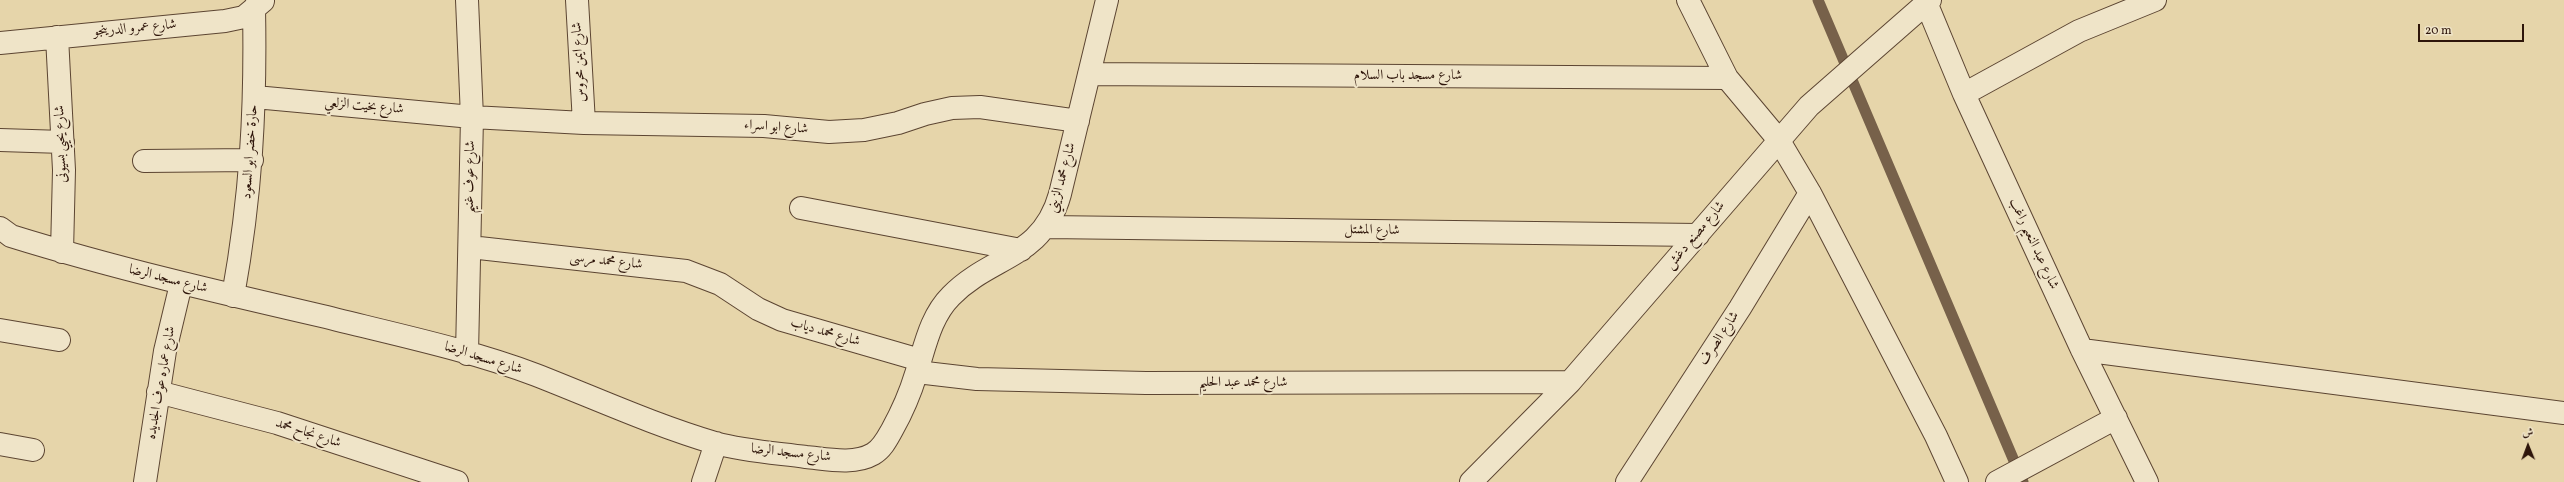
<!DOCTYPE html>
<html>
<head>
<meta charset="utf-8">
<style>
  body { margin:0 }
  #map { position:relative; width:2564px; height:482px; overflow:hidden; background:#e6d5aa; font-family:Vollkorn,Amiri,serif }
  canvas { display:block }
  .north { position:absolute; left:2508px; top:426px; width:40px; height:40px; -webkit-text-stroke:3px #efe4c8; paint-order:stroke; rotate:359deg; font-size:11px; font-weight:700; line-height:16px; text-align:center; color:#2e150a }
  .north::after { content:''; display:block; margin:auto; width:14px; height:18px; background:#2e150a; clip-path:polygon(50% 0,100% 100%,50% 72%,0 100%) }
  .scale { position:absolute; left:2418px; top:24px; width:106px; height:18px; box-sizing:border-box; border:2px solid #2e150a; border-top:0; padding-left:5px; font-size:12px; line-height:14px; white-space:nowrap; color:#2e150a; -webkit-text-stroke:3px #efe4c8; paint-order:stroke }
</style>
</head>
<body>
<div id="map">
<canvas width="2564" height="482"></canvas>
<div class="north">ش</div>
<div class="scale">20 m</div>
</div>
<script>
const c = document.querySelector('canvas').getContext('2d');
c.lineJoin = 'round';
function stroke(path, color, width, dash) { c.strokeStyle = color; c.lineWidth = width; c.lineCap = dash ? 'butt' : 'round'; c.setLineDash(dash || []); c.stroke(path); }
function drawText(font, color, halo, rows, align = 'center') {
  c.font = font + ' Vollkorn,Amiri,serif'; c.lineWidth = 4; c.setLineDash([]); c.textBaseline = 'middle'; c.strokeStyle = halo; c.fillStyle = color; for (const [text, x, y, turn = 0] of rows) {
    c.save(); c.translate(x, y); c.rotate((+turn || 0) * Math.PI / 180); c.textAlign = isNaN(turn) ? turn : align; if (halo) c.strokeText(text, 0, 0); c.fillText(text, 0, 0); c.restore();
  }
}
stroke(new Path2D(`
  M1818,0L2023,482`), '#77614a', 11);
const street = new Path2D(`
  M577,0L584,123
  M1688,0L1727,78L1778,139L1810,193L1936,436L1957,482
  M1925,0L1964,94L2082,350L2147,482
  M57,37L64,170L62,252
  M0,43L225,21L244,17L263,1
  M1089,74L1727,78
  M1964,94L2079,31L2155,0
  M255,97L472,117L584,123L764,126L829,132L864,130L898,123L925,114L952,108L980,107L1078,121
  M0,140L63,142
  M144,161L252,160
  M801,208L1021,250
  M1047,227L1698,235
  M0,228L11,236C114,268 218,292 322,316C393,334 467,349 536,375C595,398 654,425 715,443C744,451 776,453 806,457C827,459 854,465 873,454C882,449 887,439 892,430C902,412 910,394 916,374C925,347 930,317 951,296C991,255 1042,259 1060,194L1107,0
  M470,247L686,271L720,284L758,309L782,320L920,360
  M233,296C251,196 256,109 254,8
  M0,330L59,340
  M2082,350L2564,413
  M467,354L472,117L467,0
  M917,372L977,379L1146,383L1570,382
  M158,392L277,423L457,482
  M0,444L33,450
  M145,482L165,351L181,284
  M703,482L716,443
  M1471,482L1570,382L1809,106L1930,0
  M1627,482L1740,308L1810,193
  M1997,482L2116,418`);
stroke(street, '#5c4532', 24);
stroke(street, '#efe4c8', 22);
drawText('14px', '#2e150a', '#efe4c8', [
  ["شارع عمرو الدرينجو",135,29,-5],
  ["شارع ايمن محروس",580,62,-93],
  ["شارع مسجد باب السلام",1408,76],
  ["شارع بخيت الزلعي",364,107,5],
  ["شارع ابو اسراء",776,128,4],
  ["شارع يحيي بسيونى",62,144,-92],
  ["حارة خضر ابو السعود",251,152,-86],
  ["شارع عوف غنيم",471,177,-89],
  ["شارع محمد الزيني",1063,178,-75],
  ["شارع المشتل",1372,231,1],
  ["شارع مصنع دغش",1696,236,-50],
  ["شارع عبد النعيم راغب",2033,244,65],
  ["شارع محمد مرسى",606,262,6],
  ["شارع مسجد الرضا",168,280,14],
  ["شارع محمد دياب",825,333,16],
  ["شارع الصرف",1720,339,-57],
  ["شارع مسجد الرضا",483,359,17],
  ["شارع عماره عوف الجديده",162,383,-80],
  ["شارع محمد عبد الحليم",1243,383],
  ["شارع نجاح محمد",308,434,18],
  ["شارع مسجد الرضا",791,454,6]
]);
</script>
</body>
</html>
